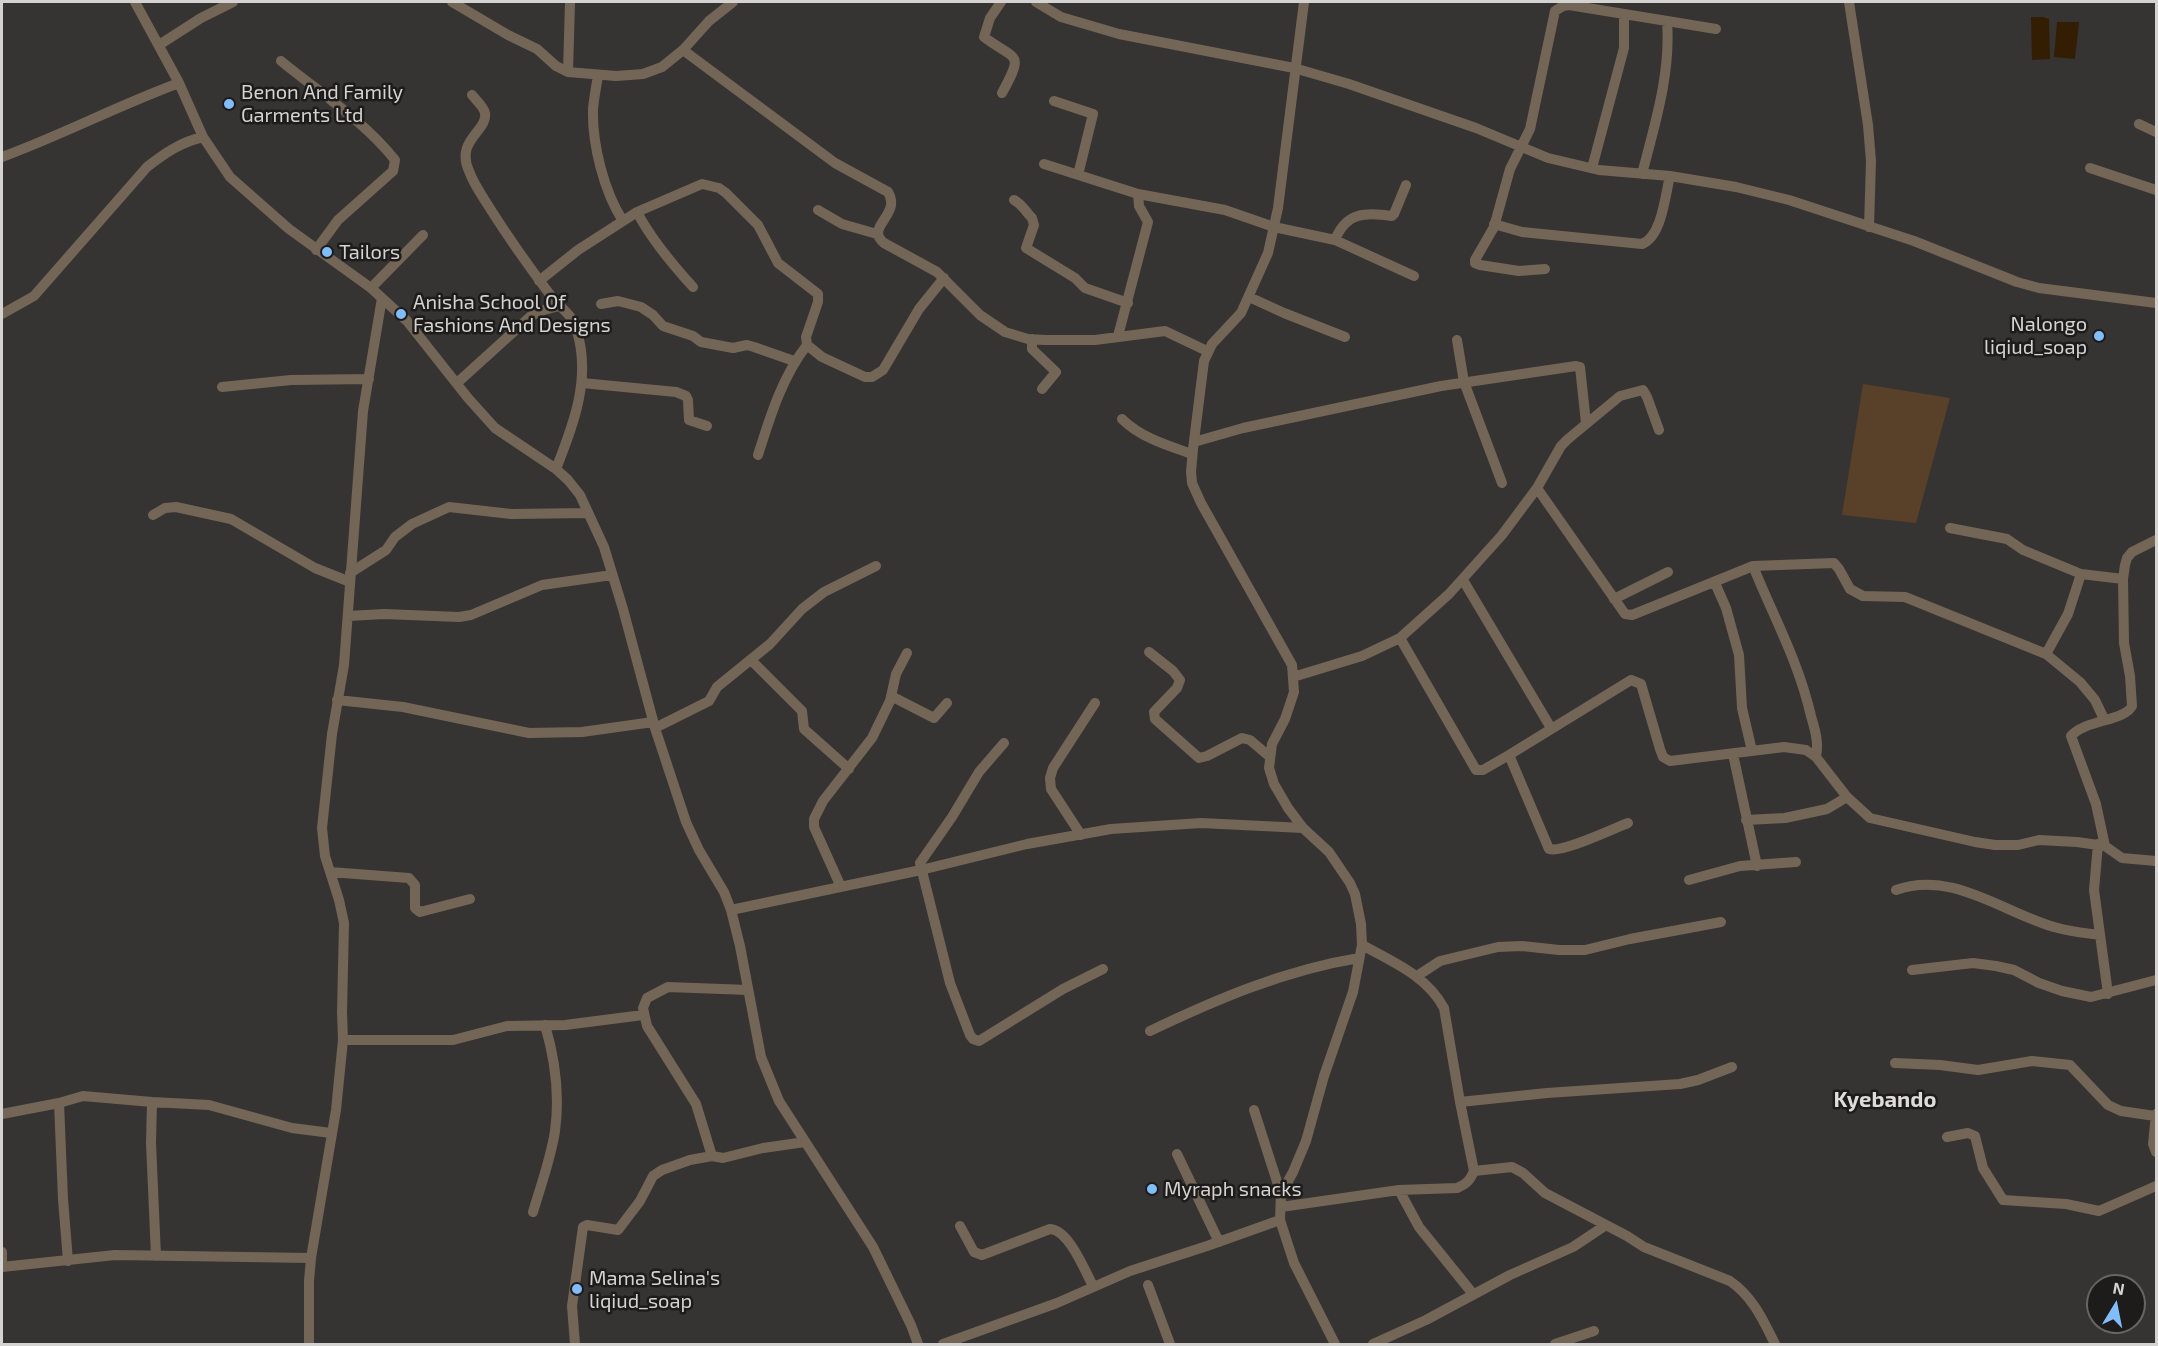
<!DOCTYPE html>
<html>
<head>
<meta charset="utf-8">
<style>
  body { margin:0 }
  #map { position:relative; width:2158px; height:1346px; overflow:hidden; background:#363432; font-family:"Exo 2",sans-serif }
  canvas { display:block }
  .frame { position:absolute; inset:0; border:3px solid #d4d3d2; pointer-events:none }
  .north { position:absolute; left:2086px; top:1274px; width:60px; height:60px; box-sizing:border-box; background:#1d1c1b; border:2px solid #666564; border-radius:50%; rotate:10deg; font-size:16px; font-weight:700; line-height:24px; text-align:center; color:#d4d3d2 }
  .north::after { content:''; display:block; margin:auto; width:21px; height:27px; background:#80bdfa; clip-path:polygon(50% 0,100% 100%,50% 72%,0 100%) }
</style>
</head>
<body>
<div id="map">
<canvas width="2158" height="1346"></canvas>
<div class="frame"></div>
<div class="north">N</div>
</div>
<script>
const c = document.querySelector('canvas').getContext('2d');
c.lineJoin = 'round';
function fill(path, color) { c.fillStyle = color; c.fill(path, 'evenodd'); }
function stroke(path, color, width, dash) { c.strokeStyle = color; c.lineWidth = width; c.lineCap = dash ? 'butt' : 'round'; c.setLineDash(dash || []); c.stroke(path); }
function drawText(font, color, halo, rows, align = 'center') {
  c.font = font + ' "Exo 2",sans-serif'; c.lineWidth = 5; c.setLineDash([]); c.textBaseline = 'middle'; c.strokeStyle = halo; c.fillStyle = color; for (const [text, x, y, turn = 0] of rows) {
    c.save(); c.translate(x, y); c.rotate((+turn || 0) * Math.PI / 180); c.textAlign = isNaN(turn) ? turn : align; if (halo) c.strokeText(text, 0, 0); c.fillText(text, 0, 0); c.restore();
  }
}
fill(new Path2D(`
  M1863,384L1950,398L1916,523L1842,515Z`), '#584128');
fill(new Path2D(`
  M2031,17H2043L2049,19L2050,59L2032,60Z
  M2057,22H2079L2075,59L2054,57Z`), '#331e03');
stroke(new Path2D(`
  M135,2L179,83L203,137L230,177L289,229L371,288L407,321L468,398L495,428L556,469L568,480L580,495L604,547L623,609L655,728L686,822L699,850L724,892L731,910L740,946L761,1057L779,1101L873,1247L911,1325L918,1344
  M452,2L508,35L537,49L556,66L568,72L616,76L643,74L662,67L683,50L709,21L733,2
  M1001,2L990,18L984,37C1016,61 1025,51 1002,93
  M1036,2L1061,17L1119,34L1294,68L1349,84L1476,128L1548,158L1599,170L1670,176L1736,187L1789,200L1914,241L2017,282L2039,288L2156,303
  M1304,2L1278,208L1268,253L1241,313L1212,344L1204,361L1193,449L1191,472L1192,483L1201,503L1292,665L1294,692L1285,719L1272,744L1269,768L1274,784L1288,808L1303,828L1329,852L1350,883L1355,894L1361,924L1362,945L1353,992L1324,1076L1306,1141L1293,1172L1281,1194L1280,1220L1294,1263L1335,1344
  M1849,2L1868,125L1871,161L1869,227
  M159,45L201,18L233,2
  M683,50L835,163L888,192C902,215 864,227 884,243L937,272L980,315L1005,332L1028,339L1045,340H1095L1165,331L1207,351
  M281,61C320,93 364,121 395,160L393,171L338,220L316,250
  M568,72L570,2
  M598,76C596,87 594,98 593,109C592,144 604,192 623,221
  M472,95C476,100 484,107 485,113C488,131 455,140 469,171C474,185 483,197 491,210C510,240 530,268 551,296C559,307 572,314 576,328C592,377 574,423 556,469
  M1054,101L1093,114L1078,175
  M2139,124L2156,132
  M2,157C62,135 119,105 179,83
  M1044,164L1138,194L1225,210L1274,227L1335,240L1414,276
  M1592,168L1624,48V15
  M2090,168L2156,190
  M1642,174C1655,124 1671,73 1667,22
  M1014,200C1022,204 1026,212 1032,218L1034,225L1026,248L1075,278L1085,288L1128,303
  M818,210L842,224L877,234
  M637,212C651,239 672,264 693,287
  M1494,224L1522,232L1642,244C1662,236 1665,196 1670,176
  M1335,240C1346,212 1366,212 1392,216L1394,214L1406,185
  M1545,269L1519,271L1480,265L1475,263V260L1494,227L1510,169L1530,129L1555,11L1563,6L1569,5L1716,29
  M539,281L578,250L637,212L702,184L719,188L726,193L758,225L778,263L818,294V302L806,337L807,345L822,357L865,377H872L883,370L919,309L944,278
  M371,288L423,235
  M1249,297L1284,313L1345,337
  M601,304L618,301L641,307L653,315L663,326L693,336L701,342L733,348L747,345L754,347L794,361
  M2,314L34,296L147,167C165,153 181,142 203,137
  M1118,336L1148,222L1139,206L1138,194
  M1032,339V349L1056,372L1042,389
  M1457,340L1464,382L1502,483
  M457,383L531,316L544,310L559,306
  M582,383L676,392L686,396L688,400L689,420L707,426
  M222,387L291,380L369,379
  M1122,419C1142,438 1166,445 1192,454
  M1194,442L1243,428L1441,386L1576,366L1580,367L1586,423
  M758,455C770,417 782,377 807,345
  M1537,488L1625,614L1632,615L1642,611L1753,566L1834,563L1839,569L1850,589L1863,596L1905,597L2046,654L2080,682L2095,700L2104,719
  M153,515L165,508L176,507L231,519L315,568L350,582
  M1950,528L2007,539L2023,550L2081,574L2123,579
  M1753,566C1774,618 1798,660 1811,716C1815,730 1819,742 1816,757
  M350,573L386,550L395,537L412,524L449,507L511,514L588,513
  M1463,580L1551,728
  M1715,583L1726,608L1739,655L1742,708L1752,751
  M1614,599L1668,572
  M348,616L384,614L459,617L471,615L542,585L612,575
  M1400,638L1476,770H1483L1509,755L1631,680L1641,684L1660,749L1663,757L1670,761L1784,747L1806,750L1816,757L1847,797L1870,818L1975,842L1995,845H2018L2039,840L2077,842L2105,846L2122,858L2156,861
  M1149,652L1173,671L1180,680L1177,688L1154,712L1155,719L1199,758L1207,756L1242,738L1250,740L1270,757
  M2046,654L2068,614L2081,574
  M752,661L802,711L804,729L849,769
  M1293,677L1362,656L1400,638L1449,594L1502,535L1537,488L1561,446L1568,439L1620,396L1643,390L1647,397L1659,430
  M891,696L934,718L947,703
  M337,700L403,707L529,733L582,732L653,722
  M655,728L709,701L717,687L770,644L802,609L824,592L876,566
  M1004,743L979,772L952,817L920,863L950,983L970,1035L973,1039L979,1041L1063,989L1103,969
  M1733,754L1757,866
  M1509,755L1549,849C1563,853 1612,829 1628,823
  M1746,820L1785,818L1827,809L1847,797
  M1081,835L1051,789L1050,778L1053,768L1095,703
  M2098,844L2094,890L2108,994
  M2105,846L2096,804L2071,736C2084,720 2125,721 2132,706L2130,676L2124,643L2123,579L2125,565L2127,558L2132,552L2156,540
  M330,872L409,878L415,885V908L420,912L470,899
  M1689,880L1740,866L1796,862
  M841,887L814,827V819L823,801L872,738L890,701L896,674L907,653
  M1896,890C1953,869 2006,915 2058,928C2072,932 2086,933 2100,935
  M731,910L921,870L1027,844L1111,829L1201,823L1303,828
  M1912,970L1973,963L1996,966L2014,970L2039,983L2062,991L2091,997L2156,980
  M1417,976L1440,961L1498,947L1522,946L1559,950H1585L1630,939L1721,922
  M1150,1031C1217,999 1285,970 1359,958
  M343,1040H453L507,1026L565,1025L643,1015
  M1895,1063L1940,1065L1978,1070L2032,1061L2070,1065L2108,1105L2121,1111L2155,1116
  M152,1102L151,1143L156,1256
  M1460,1102L1547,1093L1680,1084L1698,1080L1732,1067
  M59,1103L63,1199L68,1261
  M1254,1110L1281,1194
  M2,1114L59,1103L83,1096L152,1102L209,1105L292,1128L331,1133
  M2156,1114L2153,1144L2156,1152
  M1947,1137L1968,1133L1975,1136L1983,1168L2003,1200L2066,1204L2099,1211L2156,1186
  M1177,1154L1219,1242
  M712,1156L696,1104L647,1026L643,1008L647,998L668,987L748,990
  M1474,1171L1512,1167L1523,1173L1545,1193L1627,1236L1644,1247L1730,1281C1753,1297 1763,1320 1775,1344
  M1399,1190L1419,1227L1473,1294
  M1281,1207L1399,1190L1457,1188C1467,1184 1470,1180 1474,1171L1460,1102L1444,1008C1427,976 1393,962 1362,945
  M533,1212C541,1185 551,1158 555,1131C560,1095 555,1059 545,1025
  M960,1226L974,1252L982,1255L1050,1229C1069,1230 1085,1271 1093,1286
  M2,1252V1267
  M2,1267L115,1255L311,1258
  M1148,1285L1170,1344
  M309,1344V1281L311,1258L336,1110L343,1040L342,1012L344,923L339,900L325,856L322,828L332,734L344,665L363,411L382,298
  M575,1344L572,1306L583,1227L587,1225L618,1230L640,1201L653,1176L662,1170L690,1160L712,1156L723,1158L763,1148L805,1142
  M943,1344L1057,1303L1130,1271L1207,1246L1280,1220
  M1373,1344L1426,1320L1510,1275L1573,1247L1606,1225
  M1555,1344L1594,1331`), '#746657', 10);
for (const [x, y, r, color] of [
  [229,104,6,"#80bdfa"],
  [327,252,6,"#80bdfa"],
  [401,314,6,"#80bdfa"],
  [2099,336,6,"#80bdfa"],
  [1152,1189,6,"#80bdfa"],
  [577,1289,6,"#80bdfa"]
]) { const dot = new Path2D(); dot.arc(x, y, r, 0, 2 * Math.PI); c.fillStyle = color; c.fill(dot); stroke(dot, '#1d1c1b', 2); }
drawText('20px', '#d4d3d2', '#1d1c1b', [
  ["Benon And Family",241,92],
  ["Garments Ltd",241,115],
  ["Tailors",339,252],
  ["Anisha School Of",413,302],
  ["Fashions And Designs",413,325],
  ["Nalongo",2087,324,"right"],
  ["liqiud_soap",2087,347,"right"],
  ["Myraph snacks",1164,1189],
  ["Mama Selina's",589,1278],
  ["liqiud_soap",589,1301]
], 'left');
drawText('bold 22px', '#dedcda', '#1d1c1b', [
  ["Kyebando",1885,1100]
]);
</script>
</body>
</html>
